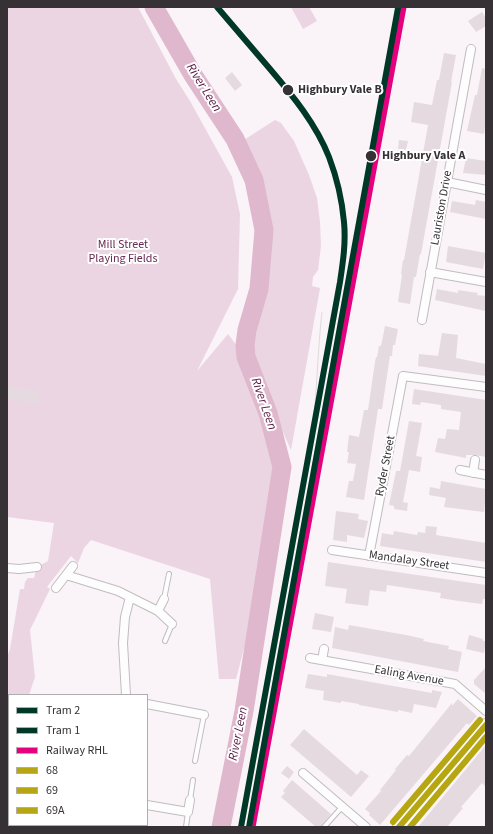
<!DOCTYPE html>
<html>
<head>
<meta charset="utf-8">
<style>
  body { margin:0 }
  #map { position:relative; width:493px; height:834px; overflow:hidden; background:#faf3f7; font-family:"Source Sans 3",sans-serif }
  canvas { display:block }
  .frame { position:absolute; inset:0; border:8px solid #363134; pointer-events:none }
  .legend { position:absolute; left:8px; top:694px; width:140px; height:132px; box-sizing:border-box; background:#fff; border:1px solid #afadae; margin:0; padding:5px 7px; list-style:none; font-size:12px; color:#363134 }
  .legend li { display:flex; align-items:center; gap:8px; height:20px }
  .legend b { width:20px; border:1px solid #afadae }
</style>
</head>
<body>
<div id="map">
<canvas width="493" height="834"></canvas>
<div class="frame"></div>
<ul class="legend">
<li><b style="height:5px;background:#003828"></b>Tram 2</li>
<li><b style="height:5px;background:#003828"></b>Tram 1</li>
<li><b style="height:5px;background:#e5007d"></b>Railway RHL</li>
<li><b style="height:5px;background:#b5a612"></b>68</li>
<li><b style="height:5px;background:#b5a612"></b>69</li>
<li><b style="height:5px;background:#b5a612"></b>69A</li>
</ul>
</div>
<script>
const c = document.querySelector('canvas').getContext('2d');
c.lineJoin = 'round';
function fill(path, color) { c.fillStyle = color; c.fill(path, 'evenodd'); }
function stroke(path, color, width, dash) { c.strokeStyle = color; c.lineWidth = width; c.lineCap = dash ? 'butt' : 'round'; c.setLineDash(dash || []); c.stroke(path); }
function drawText(font, color, halo, rows, align = 'center') {
  c.font = font + ' "Source Sans 3",sans-serif'; c.lineWidth = 4; c.setLineDash([]); c.textBaseline = 'middle'; c.strokeStyle = halo; c.fillStyle = color; for (const [text, x, y, turn = 0] of rows) {
    c.save(); c.translate(x, y); c.rotate((+turn || 0) * Math.PI / 180); c.textAlign = isNaN(turn) ? turn : align; if (halo) c.strokeText(text, 0, 0); c.fillText(text, 0, 0); c.restore();
  }
}
fill(new Path2D(`
  M7,7H138L176,79L190,101L232,177L240,214L238,289L197,371L228,334L240,350L284,467L261,584L236,679H219L210,579L91,540L84,548L78,563L71,556L47,587L50,589L30,630L35,677L29,695H9V753L7,758V657L10,649L20,589H24L25,582L28,578H34L37,567L48,561L54,523L7,517Z
  M291,7H309L317,21L303,29Z
  M275,120L281,123L294,141L309,175L317,198L320,222L321,246L318,270L313,277L312,286L320,288L291,450L249,356L246,344V335L259,281L262,253L252,183L236,145Z`), '#ebd5e2');
stroke(new Path2D(`
  M154,7L193,75L235,139L254,180L264,230L259,289L247,330L245,345L246,357L268,413L282,467L244,711L221,827`), '#dfb8ce', 19);
fill(new Path2D(`
  M482,12L486,18V26L476,32L468,21Z
  M444,53L456,55L451,82H452L421,254H420L416,277H414L410,304L398,302L402,275L401,274L403,260H404L428,125L411,122L414,102L432,105L437,80H439Z
  M482,68L486,69V121L484,134L467,131L475,95H477Z
  M232,72L242,85L235,91L225,78Z
  M399,140L408,141L406,150L398,149Z
  M466,158L486,161V175L463,173Z
  M476,200L486,202V219L450,212L452,201L475,205Z
  M448,246L486,253L483,269L446,262Z
  M437,289L458,293V290L478,293L477,295L486,296V311L435,300Z
  M385,326L398,329L395,345H393L392,356H390L382,409H378L364,500L346,497L349,481H353L356,464L347,463L349,452H347L349,435L359,437L364,410H368L375,362L376,357H377L379,346H381Z
  M442,333L458,335L456,358L486,364V376L418,366L419,354L438,356Z
  M7,385L39,392L37,404L7,399Z
  M414,389L486,400V457L475,455H466V458L435,452L438,438L445,439L447,429L459,430L461,412L441,409V405L421,402L420,405L412,404Z
  M409,421L422,423L416,456L422,457L420,472L409,470L403,502L408,503L407,511L394,509V506L389,505L396,471H400Z
  M441,481L486,489V503H485L484,512L444,507L446,498L429,495L430,487L440,489Z
  M336,511L359,514L358,519L368,521L364,538L347,535V542L333,540Z
  M426,526L437,527L436,535L486,543V562L380,546L382,533L393,535L394,531L417,535L418,532L425,533Z
  M328,562L486,585L485,599H483L482,604L459,601L440,598L441,593L387,585L386,592L370,590L368,606L345,603L347,589L325,586Z
  M315,613L334,617L331,632L312,629Z
  M349,625L406,635L424,639L423,641L449,646L448,649L462,652L458,672L332,648L335,627L348,630Z
  M469,635L483,639V641H486L484,653L466,649Z
  M486,667V694L474,684V680Z
  M308,674L327,677V674L432,693V690L442,692L436,708L414,704L412,713L398,710V712L359,705V704L341,701V703L323,700L324,691L305,688Z
  M458,699L477,716L469,725L467,723L380,825L369,815L370,813L365,809L381,791L380,790L396,770L395,769L407,755L409,756L452,703V706Z
  M304,729L357,775L361,770L369,776L351,797L290,745Z
  M486,745V787L482,783L461,807L463,808L447,827H418Z
  M287,766L294,772L289,779L281,773Z
  M292,780L331,814L321,827H316L281,797L285,793L283,791Z`), '#e5dae0');
const lane = new Path2D(`
  M164,599L169,574
  M165,641L172,624
  M195,761L204,715
  M190,800L193,780
  M186,827L188,812
  M324,827L342,807`);
const street = new Path2D(`
  M447,182L486,190
  M430,272L486,282
  M422,320L471,49
  M460,470L486,475
  M473,473L475,460
  M332,550L486,573
  M369,556L403,376L486,387
  M7,568L19,569L37,567
  M66,575L118,591L158,611
  M56,588L73,566
  M164,599L158,611L172,624
  M310,658L455,684L486,711
  M322,660L324,649
  M126,695L123,643L125,617L130,597
  M147,704L204,715
  M7,741L9,742
  M303,773L366,827
  M147,805L188,812L190,800
  M28,827L29,825`);
const secondary = new Path2D(`
  M399,827L486,725`);
stroke(lane, '#c1bcbf', 6);
stroke(street, '#c1bcbf', 10);
stroke(secondary, '#c1bcbf', 14);
stroke(lane, '#fefdfe', 4);
stroke(street, '#fefdfe', 8);
stroke(secondary, '#fefdfe', 12);
stroke(new Path2D(`
  M311,443C317,400 317,356 322,312`), '#dddadc', 1);
stroke(new Path2D(`
  M399,827L486,725`), '#b5a612', 6);
stroke(new Path2D(`
  M410,827L486,737`), '#b5a612', 6);
stroke(new Path2D(`
  M393,822L480,720`), '#b5a612', 6);
stroke(new Path2D(`
  M252,827L403,7`), '#e5007d', 7);
stroke(new Path2D(`
  M217,7C235,28 252,48 270,69C293,96 316,124 329,157C337,178 342,200 344,222C346,242 343,262 340,282L241,827`), '#003828', 6);
stroke(new Path2D(`
  M249,827L398,8`), '#003828', 6);
for (const [x, y, r, color] of [
  [288,90,6,"#363134"],
  [371,156,6,"#363134"]
]) { const dot = new Path2D(); dot.arc(x, y, r, 0, 2 * Math.PI); c.fillStyle = color; c.fill(dot); stroke(dot, '#fff', 1.5); }
drawText('bold 12px', '#363134', '#fff', [
  ["Highbury Vale B",298,90],
  ["Highbury Vale A",382,156]
], 'left');
drawText('12px', '#363134', '#fff', [
  ["Lauriston Drive",442,208,-80],
  ["Ryder Street",386,466,-79],
  ["Mandalay Street",409,561,8],
  ["Ealing Avenue",409,676,10]
]);
drawText('12px', '#692953', '#fff', [
  ["Mill Street",123,245],
  ["Playing Fields",123,259]
]);
drawText('italic 13px', '#591a45', '#fff', [
  ["River Leen",203,88,58],
  ["River Leen",263,404,71],
  ["River Leen",239,734,-79]
]);
</script>
</body>
</html>
